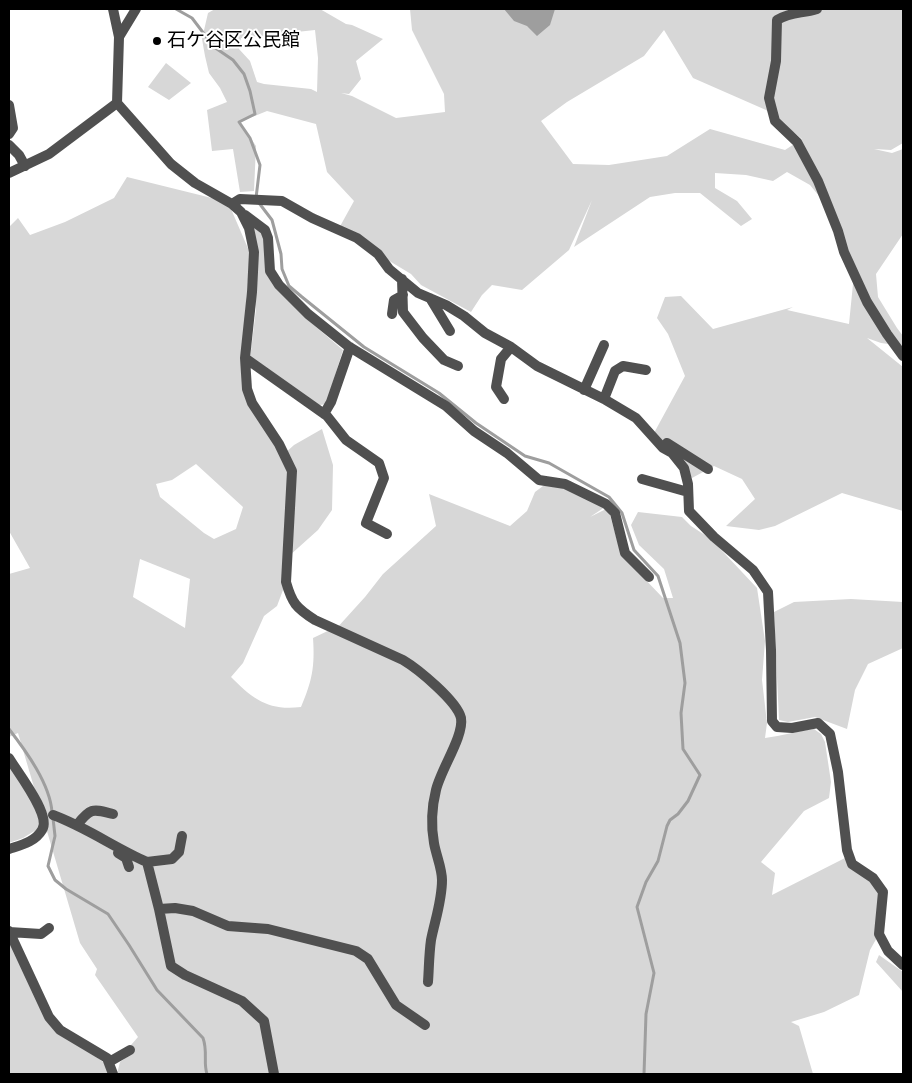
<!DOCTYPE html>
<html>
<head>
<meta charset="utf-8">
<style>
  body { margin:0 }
  #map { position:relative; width:912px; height:1083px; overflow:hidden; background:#fff; font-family:Jost,sans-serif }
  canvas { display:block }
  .frame { position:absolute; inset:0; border:10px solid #000; pointer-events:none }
</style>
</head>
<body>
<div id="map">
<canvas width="912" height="1083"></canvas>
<div class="frame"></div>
</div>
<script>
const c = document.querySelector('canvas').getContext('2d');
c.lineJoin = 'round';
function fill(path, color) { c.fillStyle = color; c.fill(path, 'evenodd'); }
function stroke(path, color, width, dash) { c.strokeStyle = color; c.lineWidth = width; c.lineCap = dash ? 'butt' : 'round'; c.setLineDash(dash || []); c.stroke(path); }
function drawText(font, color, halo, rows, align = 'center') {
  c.font = font + ' Jost,"Noto Sans JP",sans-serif'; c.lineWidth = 4; c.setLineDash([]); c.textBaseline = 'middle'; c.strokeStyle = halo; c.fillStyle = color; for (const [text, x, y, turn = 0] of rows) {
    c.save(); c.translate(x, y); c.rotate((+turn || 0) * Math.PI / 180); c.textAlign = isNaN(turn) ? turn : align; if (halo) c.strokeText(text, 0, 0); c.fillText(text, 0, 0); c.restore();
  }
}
fill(new Path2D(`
  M215,9H320L346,24L352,25L383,39L356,61L361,79L349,94L341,93L352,96L396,118L445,112L444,94L412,30L410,9H903V143L891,150L874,149L892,153L903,149V234L876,274L878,297L897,328L903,336V346L881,343L867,338L903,367V520L902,517L903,511L842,493L775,526L759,530L726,526L755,499L742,479L714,466L692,478L654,433L685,376L668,334L657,318L665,297L681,296L713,329L793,307L787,310L849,324L854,274L828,207L810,185L787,172L773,181L746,175L715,173V188L737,201L752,219L741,226L700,193H675L650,197L574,247L592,200L569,250L522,290L492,285L482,295L471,312L421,285L411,274L338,230L354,201L327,172L316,124L267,111L240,122L256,146L254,191L240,192L233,149L212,151L207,110L227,102L220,88L209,73L205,56L202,39L208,13ZM315,30L318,58L317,92L311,89L264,84L257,82L250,61L239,49L241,38ZM664,30L693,78L766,110L802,139L785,150L710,129L667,156L609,165L573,164L541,121L567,102L644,56Z
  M166,63L191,83L169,100L148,87Z
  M127,177L228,202L250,253L241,371L283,455L294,445L322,429L333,465L332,510L318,530L289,556L286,582L277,606L264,616L243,663L231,677C253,699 268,711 301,707C312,681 315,667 313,638L334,628L336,629L365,597L383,574L436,526L429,494L510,526L527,511L535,492L543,486L562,485L605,507L590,517L608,508L621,554L663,598H673L664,569L639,545L631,525L638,512L682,517L691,526L711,539L757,588L765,641L762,680L767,723L765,738C782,736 797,731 814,729L821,734L825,742L831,782L829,798L804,811L761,862L775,873L772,895L845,858L873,878L883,906L879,934L870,950L859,995L824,1012L791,1022L799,1026L813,1074H117L120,1062L134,1052L131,1045L138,1037L95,975L97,969L80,943L18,733L9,737V574L30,568L9,531V227L18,218L30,235L65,222L114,198ZM196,464L243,507L236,529L214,539L204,533L160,497L156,484L172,480ZM140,559L190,579L185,628L133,597Z
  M251,221L268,238L267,273L309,321L343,350L326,404L314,406L250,359L256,309Z
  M851,599L903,602V648L868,664L855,690L847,729L815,717L788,722L779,720L774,612L794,602Z
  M9,758L37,801L41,827L23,838L9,843Z
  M9,931L60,1030L110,1067L112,1074H9Z
  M879,955L903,972V992L876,962Z`), '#d7d7d7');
fill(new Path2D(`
  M504,9H555L550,25L537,36L527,26L514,21Z`), '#9e9e9e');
stroke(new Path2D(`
  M176,9L192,18L214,47L233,60L244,74L250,91L255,114L239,122L250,138L260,165L256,198
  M259,203L272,220L281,254L282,269L289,286L302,297L364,347L439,393L476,423L525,456L549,463L609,497L622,513L634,550L658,576L680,643L685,683L681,713L683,749L700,775L688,801L678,814L670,820L667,826L658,861L646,882L637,907L654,973L646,1014L644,1074
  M9,729C26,751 50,784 52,812
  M53,818L55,836L48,866L55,880L66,889L108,914L129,945L157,990L203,1038C208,1052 203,1062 207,1074`), '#9e9e9e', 3);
stroke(new Path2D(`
  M113,9L119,37L117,103L171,164L195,183L232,204L241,212L249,228L254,252L252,292L245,358L247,389L252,403L279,444L292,471L286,582C292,603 296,608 315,620L403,660C418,669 457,701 461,718C464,736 441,769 436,790C432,806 431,826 434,843C436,855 442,868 442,880C442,901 435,920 431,940C429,954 429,968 428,982
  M817,9C802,14 792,11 777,20L776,61L769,98L775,121L797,142L818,181L838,231L844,252L867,302L887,334L903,356
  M119,37L136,9
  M9,105L13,128L9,134
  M9,145L19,155L25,166
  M9,173L49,154L117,103
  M232,204L240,199L282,201L312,218L357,238L378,254L389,269L418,293L446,305L464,316L485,333L511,347L537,366L604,399L636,418L663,448L672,453L684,468L688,484L689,511L714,537L753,570L768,592L771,650L772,721L777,727L792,728L818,723L830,734L838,772L847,850L852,864L873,878L883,892L879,934L888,951L903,965
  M245,215L265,230L268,238L270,271L279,285L308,314L348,346L446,406L474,431L507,453L539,480L565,484L606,504L615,513L625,553L649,577
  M402,279L403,312L423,338L444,360L458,366
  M430,298L450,331
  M392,314L394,300L403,295
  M245,358L327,416L346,440L379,463L384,478L366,523L387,534
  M584,390L604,345
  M504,399L496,387L501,359L511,347
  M604,399L615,371L623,366L646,370
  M324,414L331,402L350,347
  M667,443L708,469
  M642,479L688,492
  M9,758C18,773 52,816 42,830C35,842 21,845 9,849
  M53,815C86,827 115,848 147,862L159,909L175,908L193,911L228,926L268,929L356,951L368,959L396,1005L425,1025
  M77,825C91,807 93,809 113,814
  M118,853L126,858L129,867
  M147,862L172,859L179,852L182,836
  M159,909L171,966L185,975L242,1001L264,1021L274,1074
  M9,931L49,1017L60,1030L107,1058L113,1074
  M9,932L41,934L49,928
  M109,1062L130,1050`), '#505050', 10);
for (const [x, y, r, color] of [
  [157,41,5,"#000"]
]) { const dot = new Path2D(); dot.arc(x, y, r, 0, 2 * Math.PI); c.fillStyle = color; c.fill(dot); stroke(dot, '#fff', 2); }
drawText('19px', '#000', '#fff', [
  ["石ケ谷区公民館",167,41]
], 'left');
</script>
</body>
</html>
